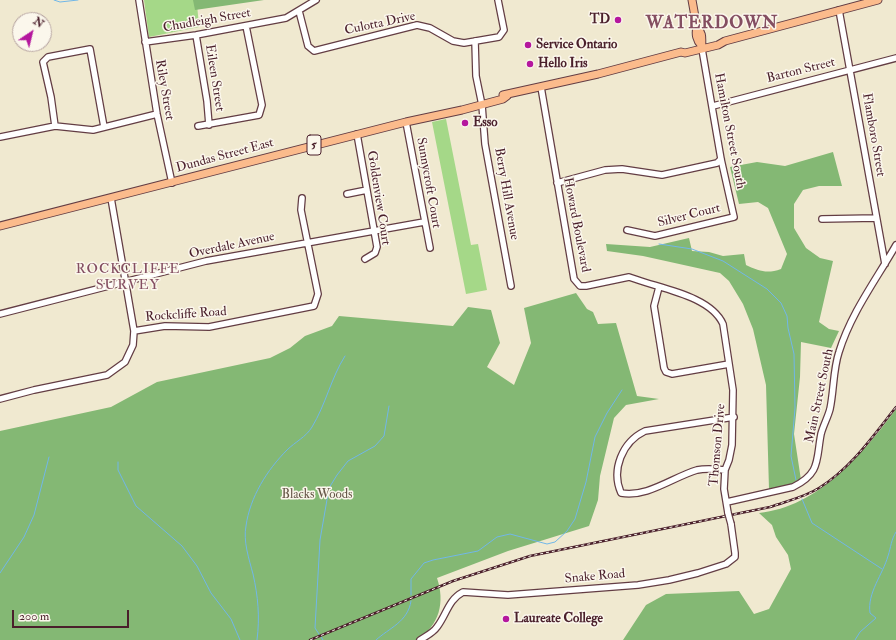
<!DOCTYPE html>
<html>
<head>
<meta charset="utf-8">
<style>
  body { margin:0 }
  #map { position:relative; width:896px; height:640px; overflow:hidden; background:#f0e9d0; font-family:"IM FELL Double Pica",serif }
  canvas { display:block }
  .north { position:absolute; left:12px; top:12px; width:40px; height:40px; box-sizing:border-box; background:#fbf7ec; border:1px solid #b4a19f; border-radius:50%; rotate:35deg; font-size:11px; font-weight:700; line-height:16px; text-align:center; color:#4a1f2b }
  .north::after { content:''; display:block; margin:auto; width:14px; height:18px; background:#b5179e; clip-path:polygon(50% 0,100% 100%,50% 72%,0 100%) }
  .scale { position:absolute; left:12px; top:610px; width:117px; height:18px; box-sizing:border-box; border:2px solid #4a1f2b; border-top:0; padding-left:5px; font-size:12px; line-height:14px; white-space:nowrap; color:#4a1f2b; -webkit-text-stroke:3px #fbf7ec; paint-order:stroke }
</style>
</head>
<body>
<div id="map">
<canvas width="896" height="640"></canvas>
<div class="north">N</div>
<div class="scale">200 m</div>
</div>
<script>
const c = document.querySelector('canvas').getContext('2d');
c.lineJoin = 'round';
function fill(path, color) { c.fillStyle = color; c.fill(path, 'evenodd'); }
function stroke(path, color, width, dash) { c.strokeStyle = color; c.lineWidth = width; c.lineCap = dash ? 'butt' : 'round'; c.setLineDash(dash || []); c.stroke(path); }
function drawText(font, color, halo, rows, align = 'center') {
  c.font = font + ' "IM FELL Double Pica",serif'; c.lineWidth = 3; c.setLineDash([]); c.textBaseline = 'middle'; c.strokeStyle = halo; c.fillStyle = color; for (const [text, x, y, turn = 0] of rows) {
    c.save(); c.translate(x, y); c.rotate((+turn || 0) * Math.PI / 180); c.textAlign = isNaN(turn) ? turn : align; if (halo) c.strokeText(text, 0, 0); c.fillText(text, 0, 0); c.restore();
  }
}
fill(new Path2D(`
  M144,0H237L197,4L199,27L149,37Z
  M446,119L471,245L478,244L487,290L466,294L432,122Z`), '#a5d888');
fill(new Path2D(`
  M193,0H264L195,10Z
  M833,152L842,186H819L803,190L794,204V228L806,248L820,258L833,261L819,322L829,329L839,331L831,348L801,342L800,377L794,434L801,480L785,488L769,489L766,385L753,329L743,304L729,281L720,273L643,256L607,251L606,244L650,247L689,238L692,251L709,252L723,256L744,254L746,265C759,271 767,274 781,269L787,254L768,208L758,202L739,204L730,167L757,162L785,166Z
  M576,293L587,309L593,312L598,324L616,323L637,396L659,399L626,405L614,418L600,476L598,500L589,526L508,551L437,578C445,602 440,625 417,640H0V431L111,407L157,382L270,358L290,348L305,336L332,326L339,316L453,326L468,307L491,310L500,343L487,367L514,385L531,343L524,308Z
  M896,409V640H623L646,605L666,594L739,591L754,614L769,609L791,569L788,555L776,537L772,525L759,513C818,507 863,454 896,409Z`), '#84b874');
stroke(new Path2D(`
  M54,0L60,2L78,0
  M659,244L692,249L723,261L767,289L781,303L787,316L788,328L794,354L795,408L791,456L796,480
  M118,462V470L136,506L182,546L197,566L211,593L231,619L240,640
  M802,499L812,523L882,569
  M0,573L24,537L34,515L49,457
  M411,595V579L424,563L433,560L478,551L497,537L510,534L547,544L555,542L567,531L575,519L586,482L595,437L607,413L622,390
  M257,640C260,617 258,596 253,574C249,559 243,541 246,526C250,497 267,470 287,450C295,442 306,437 312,427C326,404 331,378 345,356
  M323,640L315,628L320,540L329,488L337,475L348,461L375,446L384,436L389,406
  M376,640C389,628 408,622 411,601
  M855,640L860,632L876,618L870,613C867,593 883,574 888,556C891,547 891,540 896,532`), '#71b7e8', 1);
const minor = new Path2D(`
  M139,0L157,114L172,183
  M839,10L885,264
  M299,11L308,46L314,51L417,25L430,28L453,41L464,43L499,37L504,30L498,0
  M196,35L207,101L209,125
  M475,41L476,76L482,105L485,144L511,286
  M145,42L196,35L286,18L316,0
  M541,87L574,279L580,286H586L629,277L638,280C664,289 711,297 723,324L733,390L732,445L729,460L725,470L724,489L728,513
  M713,106L896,58
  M406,122L430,248
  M55,126L51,97L43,62L48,57L90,49L104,127
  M198,126L259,115L262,105L246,26
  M357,134L377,247L375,253L365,259
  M0,137L55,126L93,130L157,114
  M557,183L605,170L622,169L662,175L717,163L721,159
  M347,194L367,190
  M822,219L876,218
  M627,230L655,236L734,217L721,159L702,49
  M659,287L654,306L664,368L666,372L672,374L729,364
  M0,314L206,261L424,222
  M134,331L165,326L209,327L314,306L318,294L301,210L302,198
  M0,399L34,390L107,375L125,362L133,345L134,331L111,198
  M725,470C716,469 706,468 697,470C673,477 647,498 621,493C611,470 622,442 645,431L734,417
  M727,502L793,487C821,473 816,460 821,434C823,426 828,417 830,409C834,390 833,370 839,352C851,313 876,280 896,245
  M420,640C426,636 433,633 437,627C447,614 448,600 463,592L508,595L638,585L669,580L698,573L726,564L735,557V553L731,524`);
const major = new Path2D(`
  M692,0L697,28C695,34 697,41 701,45
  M697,28C704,34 701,40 702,48
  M503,95L598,74L681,52L685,53L718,45L725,41L878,0
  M0,226L406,122L462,110L503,99L507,96`);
stroke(minor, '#633d44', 8);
stroke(major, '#633d44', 9);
stroke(minor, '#fff', 5.5);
stroke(major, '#fbbb8c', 7);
const rail = new Path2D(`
  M310,640L453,581L530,556L770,507C787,501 805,497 819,488C851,468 873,436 896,407`);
stroke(rail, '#4a1f2b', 2.5);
stroke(rail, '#fbf7ec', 1, [3]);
const minorBridge = new Path2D(`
  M728,513L731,524`);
stroke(minorBridge, '#633d44', 8, []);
stroke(minorBridge, '#fff', 5.5);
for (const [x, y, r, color] of [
  [618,20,4,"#b5179e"],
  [528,45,4,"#b5179e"],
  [530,64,4,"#b5179e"],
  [465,123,4,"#b5179e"],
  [506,619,4,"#b5179e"]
]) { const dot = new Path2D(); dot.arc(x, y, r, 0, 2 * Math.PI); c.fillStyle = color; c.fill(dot); stroke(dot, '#fbf7ec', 1.5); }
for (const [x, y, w] of [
  [314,145,14]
]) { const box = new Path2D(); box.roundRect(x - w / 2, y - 10, w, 20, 3); c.fillStyle = '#fbf7ec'; c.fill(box); stroke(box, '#4a1f2b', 1); }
drawText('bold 12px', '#4a1f2b', null, [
  ["5",314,145]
]);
drawText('bold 13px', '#4a1f2b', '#fbf7ec', [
  ["TD",610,20,"right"],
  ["Service Ontario",536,45],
  ["Hello Iris",538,64],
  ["Esso",473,123],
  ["Laureate College",514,619]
], 'left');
drawText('13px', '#4a1f2b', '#fbf7ec', [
  ["Chudleigh Street",207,21,-10],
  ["Culotta Drive",380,24,-12],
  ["Barton Street",801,71,-14],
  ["Eileen Street",214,78,81],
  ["Riley Street",164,90,80],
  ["Hamilton Street South",729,131,79],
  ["Flamboro Street",873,135,80],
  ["Dundas Street East",225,156,-15],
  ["Sunnycroft Court",428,183,80],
  ["Berry Hill Avenue",506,194,80],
  ["Goldenview Court",378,198,81],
  ["Silver Court",689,216,-14],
  ["Howard Boulevard",576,225,79],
  ["Overdale Avenue",232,246,-12],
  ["Rockcliffe Road",186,315,-4],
  ["Main Street South",820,396,-78],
  ["Thomson Drive",718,445,-85],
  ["Snake Road",595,577,-5]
]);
drawText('13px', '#655647', '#fbf7ec', [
  ["Blacks Woods",317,495]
]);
c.letterSpacing = '1px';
drawText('14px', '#844e61', '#fbf7ec', [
  ["ROCKCLIFFE",128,270],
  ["SURVEY",128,286]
]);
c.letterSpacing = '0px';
c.letterSpacing = '1px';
drawText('bold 17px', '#844e61', '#fbf7ec', [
  ["WATERDOWN",712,24]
]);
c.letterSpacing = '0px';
</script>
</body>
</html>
